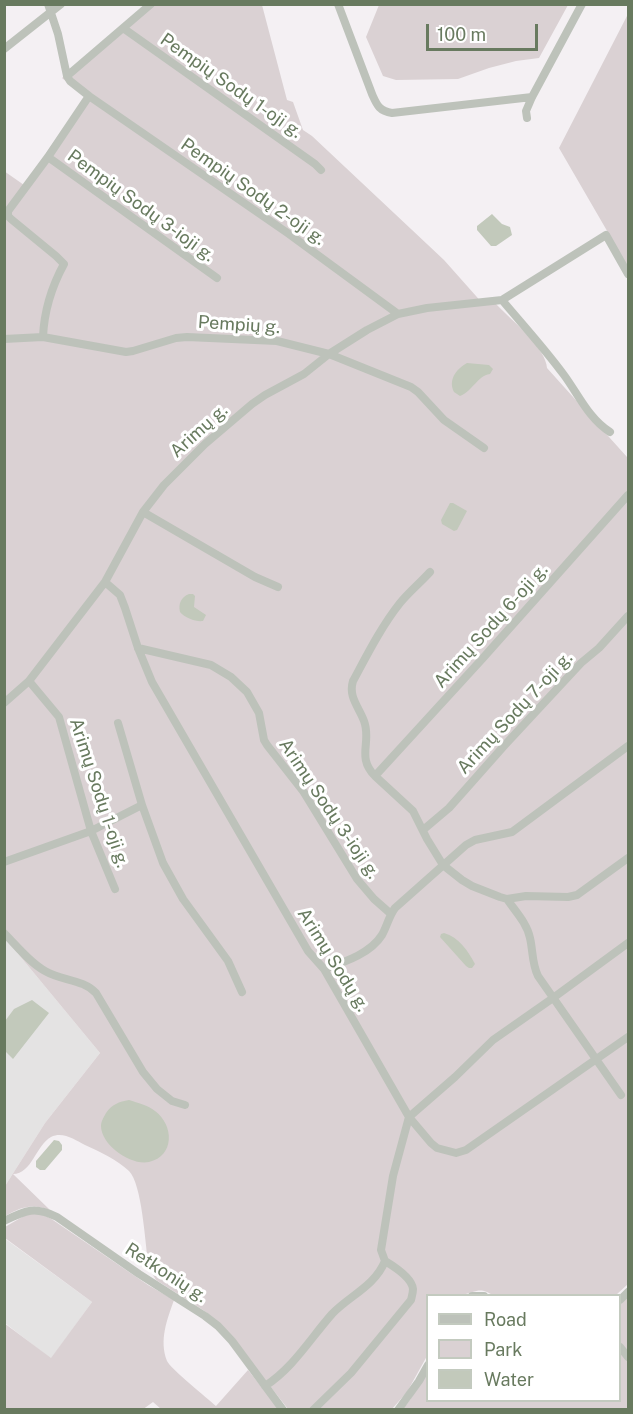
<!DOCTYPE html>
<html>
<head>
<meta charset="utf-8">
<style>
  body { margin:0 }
  #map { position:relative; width:633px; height:1414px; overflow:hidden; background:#f4f0f3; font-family:"Public Sans",sans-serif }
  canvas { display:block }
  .frame { position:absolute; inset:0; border:6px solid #687a5f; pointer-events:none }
  .legend { position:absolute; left:426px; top:1294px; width:195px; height:108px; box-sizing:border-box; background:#fff; border:2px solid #c3cabf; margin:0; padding:8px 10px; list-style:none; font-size:18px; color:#687a5f }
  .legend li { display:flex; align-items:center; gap:12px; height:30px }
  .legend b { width:30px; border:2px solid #c3cabf }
  .scale { position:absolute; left:426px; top:24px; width:112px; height:27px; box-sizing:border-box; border:3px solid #687a5f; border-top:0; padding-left:8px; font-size:18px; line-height:21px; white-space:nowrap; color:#687a5f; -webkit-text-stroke:4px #fff; paint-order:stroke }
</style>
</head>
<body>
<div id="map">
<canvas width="633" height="1414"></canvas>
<div class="frame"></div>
<ul class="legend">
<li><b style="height:8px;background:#bdc2ba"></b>Road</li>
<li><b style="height:16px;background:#dad1d3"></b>Park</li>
<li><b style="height:16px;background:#c2c9bb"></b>Water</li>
</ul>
<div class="scale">100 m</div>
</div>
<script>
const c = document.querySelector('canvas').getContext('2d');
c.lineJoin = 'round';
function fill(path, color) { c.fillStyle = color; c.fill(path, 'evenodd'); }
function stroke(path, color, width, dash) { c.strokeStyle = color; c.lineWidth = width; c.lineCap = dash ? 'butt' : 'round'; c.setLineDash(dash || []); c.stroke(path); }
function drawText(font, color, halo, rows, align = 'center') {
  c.font = font + ' "Public Sans",sans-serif'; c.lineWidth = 6; c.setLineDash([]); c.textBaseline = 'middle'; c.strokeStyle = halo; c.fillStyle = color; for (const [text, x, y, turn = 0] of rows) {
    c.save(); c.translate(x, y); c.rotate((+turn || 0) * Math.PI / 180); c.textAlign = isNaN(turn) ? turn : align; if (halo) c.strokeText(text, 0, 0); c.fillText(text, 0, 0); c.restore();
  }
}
fill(new Path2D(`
  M5,938L100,1053L45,1123L5,1186Z
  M4,1238L92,1302L51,1359L5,1323Z`), '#e4e3e3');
fill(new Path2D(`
  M148,5H262L287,100L293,102L303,130L312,136L444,260L484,305L496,304L502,310C516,324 546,349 547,368L627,457L628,456V1284L616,1295L494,1296C480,1286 476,1292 462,1295C453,1298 437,1295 428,1296L427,1356L407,1392L392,1409H288L248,1358L235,1339L216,1320L203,1310L156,1280L150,1270L148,1261C145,1242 142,1184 129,1171C117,1160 101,1152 85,1145C75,1140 63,1131 51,1137C36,1145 32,1174 13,1174L50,1210C30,1203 22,1207 5,1216V1186L45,1123L100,1053L5,938L4,171L24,185L85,97L62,78Z
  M379,5V4L568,5L539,58L516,61L489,68L458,79L396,80L383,76L366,37Z
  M628,14V267L559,148Z
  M29,1213H38L50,1218L148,1285L174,1300C167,1320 159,1340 167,1361C170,1368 208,1399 216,1406L248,1370L279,1409H161L153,1402L142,1410L5,1409L4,1323L51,1358L92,1302L5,1238V1227Z
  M628,1296V1409L402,1410L410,1400L427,1371L428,1400H620V1305Z`), '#dad1d3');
fill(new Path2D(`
  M492,214L502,224L510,227L512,235L496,246H491L477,230V226Z
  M467,363L489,365L493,369L490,374C477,376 473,391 460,396L454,392C448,380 456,369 467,363Z
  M450,503H453L467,511L457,530L454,531L442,524L441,520Z
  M189,594H193L195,596L194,607L206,615L203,621C196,622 185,618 180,612C178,604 181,597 189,594Z
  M444,933C459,937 468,951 475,964L472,968H469L466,966L440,937L441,934Z
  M32,1000L49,1013L13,1059L5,1051V1021L14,1009Z
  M129,1100C138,1103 148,1105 155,1111C174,1125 175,1156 149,1162C131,1166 101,1145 101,1126C101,1121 104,1117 106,1113C112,1104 119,1102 129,1100Z
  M54,1140L59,1141L62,1145V1150L45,1170H40L36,1167V1161Z`), '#c2c9bb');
stroke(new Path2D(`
  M48,4L58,34L67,76
  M338,4L372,94C377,105 379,111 392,113L532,97
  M123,28L315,164L321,170
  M4,49L61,4
  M89,96L289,234L398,314
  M527,118L526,111L532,97L582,4
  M48,157L217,278
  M502,300C523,325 545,349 564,375C578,394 589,419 610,432
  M43,337C44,313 52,286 64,264L56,256L11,219L8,216V211L48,157L89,96L70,81L67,76L151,4
  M4,339L43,337L126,352L133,351L176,338L187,337L277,341L329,354L411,387L418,392L444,420L484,448
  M143,512L255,577L278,587
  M430,572C420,583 409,592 400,603C381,627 367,655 353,681C348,697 359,707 364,721C372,742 356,757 375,776L413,811L427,839L443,865L462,880L472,886L500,897L507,899C515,911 527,923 530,938C533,951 532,964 538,976L621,1095
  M105,582L120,595L125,608L138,648L152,682L308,951L324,969L409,1117L431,1143L437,1148L456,1153L466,1150L628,1037
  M138,648L211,665L231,677L247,692L259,713L264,740L267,745L303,791L357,879L374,899L391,914
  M29,681L59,717L91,831L115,889
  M4,703L29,681L105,582L143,512L164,485L205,444L252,404L265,395L304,374L329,354L367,330L398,314L427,308L502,300L606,235L628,274
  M118,723L142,805L163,863L183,899L228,961L242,992
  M375,776L483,658L628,495
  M423,830L449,808L503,747L581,663L599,648L628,616
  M4,862L91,831L142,805
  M507,899L526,896L568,897L577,895L628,858
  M4,933C17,946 29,962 45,971C62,981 83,979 96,993L143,1072L157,1089L172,1101L185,1105
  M324,969C344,962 370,954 382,935C387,926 389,916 395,908L466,845L475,840L512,832L628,746
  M4,1221C26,1210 35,1206 57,1217L139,1274L205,1316L218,1326L232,1341L283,1410
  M472,1296H484
  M620,1300L628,1292
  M620,1347L628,1357
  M265,1386C293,1368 310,1339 332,1314C349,1296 375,1286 385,1261L381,1250L393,1176L409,1117L455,1077L493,1040L553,998L628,943
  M313,1410L351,1373L411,1300C412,1296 413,1293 413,1289C412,1278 395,1267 385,1261
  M398,1410L419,1381L428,1365`), '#bdc2ba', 8);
drawText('18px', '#687a5f', '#fff', [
  ["Pempių Sodų 1-oji g.",231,86,35],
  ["Pempių Sodų 2-oji g.",253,192,35],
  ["Pempių Sodų 3-ioji g.",141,206,36],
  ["Pempių g.",239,325,4],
  ["Arimų g.",199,431,-42],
  ["Arimų Sodų 6-oji g.",491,626,-48],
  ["Arimų Sodų 7-oji g.",515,713,-47],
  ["Arimų Sodų 1-oji g.",99,793,72],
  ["Arimų Sodų 3-ioji g.",329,809,56],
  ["Arimų Sodų g.",333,960,58],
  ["Retkonių g.",166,1273,33]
]);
</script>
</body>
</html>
